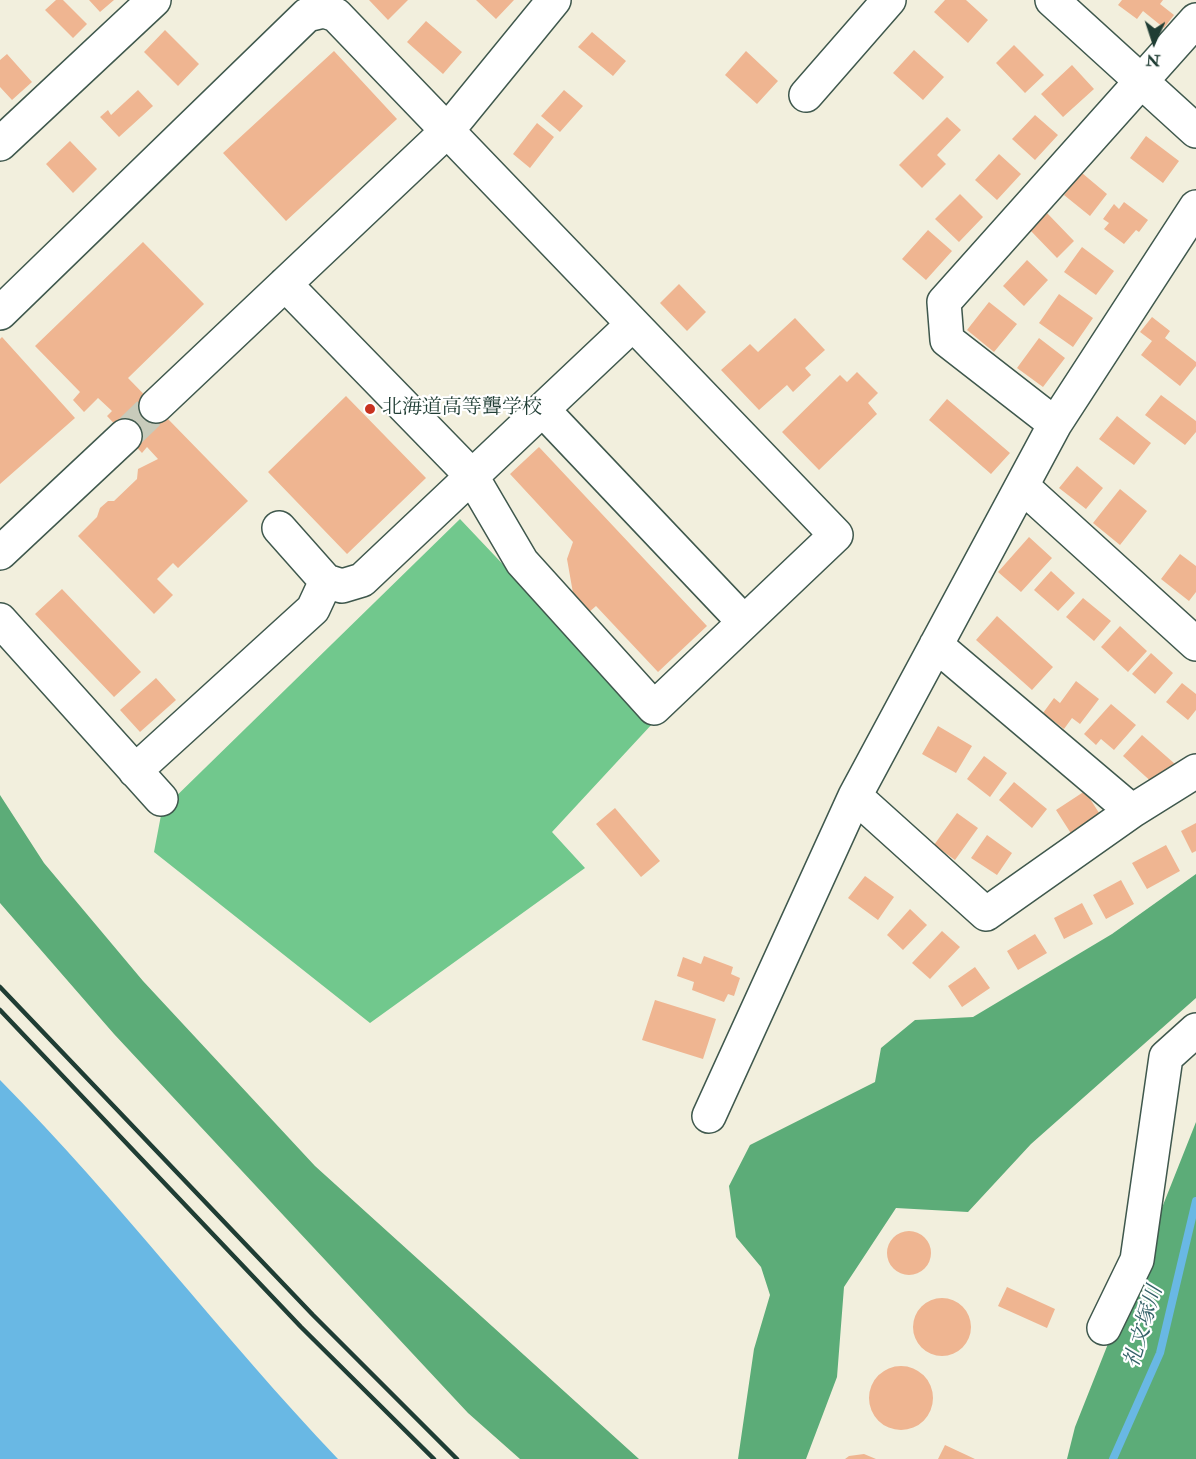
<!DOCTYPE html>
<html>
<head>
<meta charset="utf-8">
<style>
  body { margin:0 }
  #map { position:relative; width:1196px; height:1459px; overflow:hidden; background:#f2efdd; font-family:"IM FELL Double Pica",serif }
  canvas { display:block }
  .north { position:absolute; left:1124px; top:12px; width:60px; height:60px; -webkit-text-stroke:4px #fff; paint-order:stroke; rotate:183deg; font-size:16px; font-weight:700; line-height:24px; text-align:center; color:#1f3d34 }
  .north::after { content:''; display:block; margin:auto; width:21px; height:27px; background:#1f3d34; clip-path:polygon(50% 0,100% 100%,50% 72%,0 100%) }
</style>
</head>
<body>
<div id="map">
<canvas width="1196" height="1459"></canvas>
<div class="north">N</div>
</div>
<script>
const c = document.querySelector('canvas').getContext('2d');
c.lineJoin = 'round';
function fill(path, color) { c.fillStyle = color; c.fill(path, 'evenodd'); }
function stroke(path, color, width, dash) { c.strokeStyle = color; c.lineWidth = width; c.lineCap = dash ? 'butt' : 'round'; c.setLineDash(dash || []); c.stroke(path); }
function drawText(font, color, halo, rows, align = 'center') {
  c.font = font + ' "IM FELL Double Pica","Noto Serif JP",serif'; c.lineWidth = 4.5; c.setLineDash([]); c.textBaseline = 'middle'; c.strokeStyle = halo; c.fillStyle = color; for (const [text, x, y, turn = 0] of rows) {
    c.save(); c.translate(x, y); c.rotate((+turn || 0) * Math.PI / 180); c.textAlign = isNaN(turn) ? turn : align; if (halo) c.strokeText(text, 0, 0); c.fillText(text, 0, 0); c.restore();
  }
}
fill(new Path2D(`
  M460,519L653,723L552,832L585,868L370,1023L154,852L162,810Z`), '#71c88d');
fill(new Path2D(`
  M0,795L44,863L143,981L315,1166L639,1459H520L468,1413L114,1034L0,903Z
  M1196,874V998L1031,1144L968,1212L896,1208L844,1287L837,1377L806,1459H738L754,1349L770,1295L761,1267L736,1237L729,1186L750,1145L875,1082L881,1048L915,1020L973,1017L1112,934Z
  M1196,1122V1459H1067L1075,1427Z`), '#5cac78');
fill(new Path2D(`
  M0,1080C119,1200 221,1336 338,1459H0Z`), '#69b8e4');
stroke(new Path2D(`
  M1113,1459L1160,1353L1196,1201`), '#69b8e4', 8);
fill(new Path2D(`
  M56,0H63L87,24L73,38L45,10Z
  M89,0H114L100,12Z
  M369,0H408L388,20Z
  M476,0H514L496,19Z
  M945,0H966L988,20L968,43L934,12Z
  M1122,0H1163L1160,4L1174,15L1164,28L1143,11L1137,19L1118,5Z
  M426,21L462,52L443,74L407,42Z
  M165,30L199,64L178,86L144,52Z
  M592,32L626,61L613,76L578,47Z
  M1014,45L1044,75L1025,93L996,63Z
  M914,50L944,77L923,100L893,73Z
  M334,51L397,119L286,221L223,153Z
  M746,51L778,81L757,104L725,75Z
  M7,54L32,82L12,100L0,87V60Z
  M1072,65L1094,89L1063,117L1041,94Z
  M138,90L153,106L119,137L100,117L108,110L111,115Z
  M564,90L583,106L560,132L541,116Z
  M1035,115L1058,135L1035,160L1012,139Z
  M947,117L961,130L937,155L946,164L922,188L899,165Z
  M537,123L554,137L530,168L513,154Z
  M1146,136L1179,161L1163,183L1130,158Z
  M70,141L97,169L73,193L46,164Z
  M999,154L1021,174L997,200L975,180Z
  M1082,173L1107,194L1090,216L1064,195Z
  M960,194L983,217L959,242L935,219Z
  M1124,202L1148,220L1139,232L1136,230L1124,244L1104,229L1109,223L1103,219L1114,204L1119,209Z
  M1047,213L1074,241L1057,258L1030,230Z
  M928,230L952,251L926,280L902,259Z
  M143,242L204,304L128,378L248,501L178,568L173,563L157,579L173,595L154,614L78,536L97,517L100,508L108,501H114L137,479L138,469L158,459L147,447L142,453L107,416L112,411L98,398L84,412L73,400L80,392L35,346Z
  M1082,247L1114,271L1096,295L1064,272Z
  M1027,260L1048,280L1024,306L1003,286Z
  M679,284L706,312L687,331L660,303Z
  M1059,294L1093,318L1073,347L1039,323Z
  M989,302L1017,324L994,352L967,330Z
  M1152,317L1170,331L1165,338L1196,362V366L1180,386L1141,355L1152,341L1140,332Z
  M795,318L825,350L805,368L811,375L793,392L787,385L759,410L721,370L750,344L758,352Z
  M2,337L75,418L0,484V339Z
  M1039,338L1065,358L1043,387L1017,368Z
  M857,372L878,393L868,403L877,414L819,470L782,432L840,375L847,382Z
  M1161,395L1196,421V432L1185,445L1145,415Z
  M346,396L426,478L347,554L268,472Z
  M947,399L1010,453L991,474L929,420Z
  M1117,416L1151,443L1134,465L1099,439Z
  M539,447L707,626L658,672L596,606L588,613L573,593L567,559L573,542L510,474Z
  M1077,466L1103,488L1086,509L1059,488Z
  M1120,489L1147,511L1120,545L1093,523Z
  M1029,537L1052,558L1021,592L998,572Z
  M1180,554L1196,566V592L1189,601L1161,579Z
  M1051,571L1075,593L1058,611L1034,590Z
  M62,589L141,672L114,697L35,614Z
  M1083,598L1111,621L1094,641L1066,617Z
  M997,616L1053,667L1032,690L976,640Z
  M1120,626L1147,651L1128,672L1101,647Z
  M1151,653L1173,673L1155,694L1132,674Z
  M156,678L176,700L140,732L120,710Z
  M1076,681L1099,699L1080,724L1072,718L1064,729L1043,713L1054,698L1060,703Z
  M1182,683L1196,694V710L1188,720L1166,702Z
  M1111,704L1136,725L1114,750L1101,739L1096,745L1084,734Z
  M938,726L972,746L956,773L922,754Z
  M1142,735L1175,764L1156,786L1123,756Z
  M984,756L1007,773L990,797L967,779Z
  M1014,782L1047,809L1032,828L999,800Z
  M1085,791L1101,816L1072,835L1056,810Z
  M615,808L660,861L641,877L596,824Z
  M957,813L978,828L955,860L934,845Z
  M1196,823V851L1192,853L1181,831Z
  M987,835L1012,853L997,875L971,858Z
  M1166,845L1180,871L1147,889L1132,863Z
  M865,876L894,897L878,920L848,898Z
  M1121,880L1134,904L1106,919L1093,895Z
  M1082,903L1093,924L1064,939L1054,918Z
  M910,909L927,925L903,950L887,935Z
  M942,931L960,947L930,979L912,963Z
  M1035,934L1047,953L1018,970L1007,951Z
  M704,956L733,967L731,974L740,978L734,996L728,994L724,1002L692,990L694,982L677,976L683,957L701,964Z
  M975,967L990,988L962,1007L948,986Z
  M655,1000L716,1019L703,1059L642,1040Z
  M887 1253a22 22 0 1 1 44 0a22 22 0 1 1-44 0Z
  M1007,1287L1055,1309L1047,1328L998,1306Z
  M913 1327a29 29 0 1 1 58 0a29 29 0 1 1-58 0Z
  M869 1398a32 32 0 1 1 64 0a32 32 0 1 1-64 0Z
  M945,1445L975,1459H938Z
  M864,1454L876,1459H845L849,1456Z`), '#efb591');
stroke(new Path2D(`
  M125,436L156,406`), '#c8cbbb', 33, [33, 16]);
const minor = new Path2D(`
  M1052,0L1196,131
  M806,95L889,0
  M0,144L154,0
  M1196,207L1055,424L855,796L986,914L1132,811L1196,771
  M0,313L307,15L324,11L336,15L836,535L654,708L522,562L471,475L285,284
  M156,406L447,131L554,0
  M543,410L744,622
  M1055,424L947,340L944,302L1196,20
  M1022,486L1196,644
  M279,528L326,581L342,586L362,580L633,324
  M0,553L125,436
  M0,620L161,799
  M936,645L1132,811
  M135,771L313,609L326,581
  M709,1116L855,796
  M1104,1328L1137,1260L1166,1057L1196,1030`);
stroke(minor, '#3f584d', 36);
stroke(minor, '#fff', 33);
stroke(new Path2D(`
  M0,987L313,1315L457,1459
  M0,1010L301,1327L434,1459`), '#1f3d34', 4.5);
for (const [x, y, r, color] of [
  [370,409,6,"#c8321e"]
]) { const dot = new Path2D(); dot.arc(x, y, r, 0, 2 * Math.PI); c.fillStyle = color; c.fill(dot); stroke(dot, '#fff', 2); }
drawText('20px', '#1f3d34', '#fff', [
  ["北海道高等聾学校",382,409]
], 'left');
drawText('italic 21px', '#356269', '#fff', [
  ["礼文塚川",1145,1327,-73]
]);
</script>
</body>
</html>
